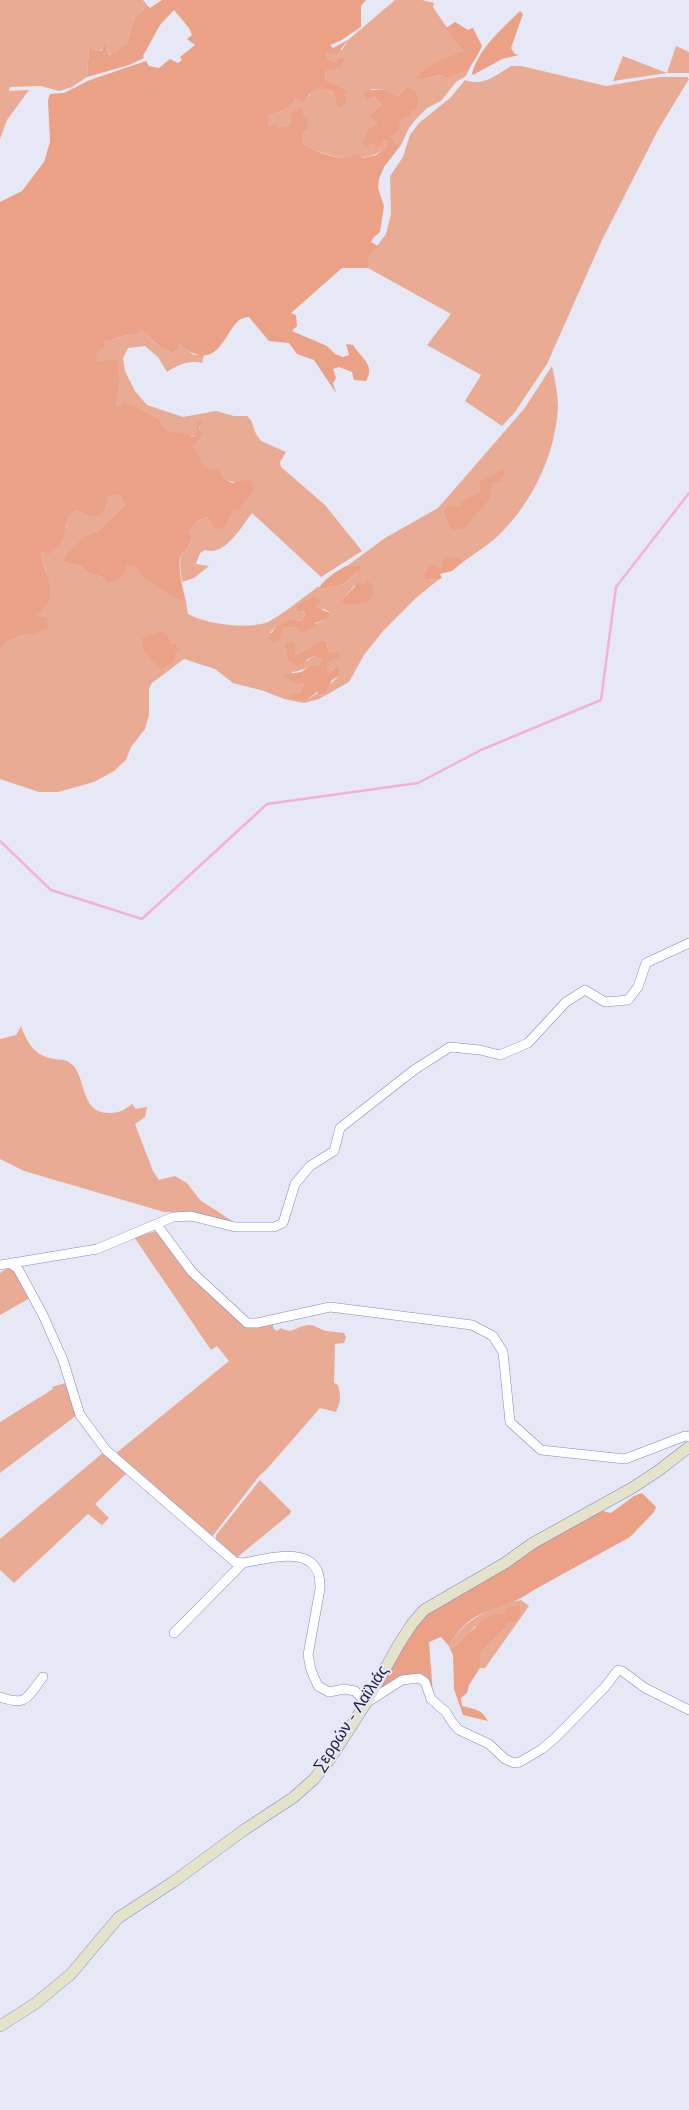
<!DOCTYPE html>
<html>
<head>
<meta charset="utf-8">
<style>
  body { margin:0 }
  canvas { display:block; background:#e6e8f6 }
</style>
</head>
<body>
<canvas width="689" height="2110"></canvas>
<script>
const c = document.querySelector('canvas').getContext('2d');
c.lineJoin = 'round';
function fill(path, color) { c.fillStyle = color; c.fill(path, 'evenodd'); }
function stroke(path, color, width, dash) { c.strokeStyle = color; c.lineWidth = width; c.lineCap = dash ? 'butt' : 'round'; c.setLineDash(dash || []); c.stroke(path); }
function drawText(font, color, halo, rows, align = 'center') {
  c.font = font + ' "Nunito Sans",sans-serif'; c.lineWidth = 4; c.setLineDash([]); c.textBaseline = 'middle'; c.strokeStyle = halo; c.fillStyle = color; for (const [text, x, y, turn = 0] of rows) {
    c.save(); c.translate(x, y); c.rotate((+turn || 0) * Math.PI / 180); c.textAlign = isNaN(turn) ? turn : align; if (halo) c.strokeText(text, 0, 0); c.fillText(text, 0, 0); c.restore();
  }
}
fill(new Path2D(`
  M0,0H143L148,6L135,16L126,45L124,43L115,53L111,55L107,52L108,45L99,51L89,47L87,77L72,87L59,91L41,86L10,87L9,91L29,90L7,120L0,139Z
  M395,0H422L434,3L433,7L463,51L424,79L442,75L447,78C456,72 465,71 472,63L466,76L456,82L441,101L427,108L417,118L409,128L401,145L396,143L391,136L405,89L398,96L386,90L371,89L374,97L382,105L381,108L371,116L377,123L367,130L371,143H374L375,148L384,140L387,141V147C366,166 323,158 303,143L302,135L308,129L291,119L292,124L289,127H270L268,123V116L289,108L296,98L309,96C315,85 321,87 332,91L336,99V104L345,99V93L348,90L327,81L325,76L326,71L340,69L346,59L345,57L334,62L328,59L326,54L330,51L342,50L348,40Z
  M676,46L689,52V73H667L613,81L623,56L667,73Z
  M511,66H521L606,86L659,77H687L689,79L658,130L602,240L547,364L515,412L502,426L465,401L481,375L427,345L451,314L368,268V258L386,234L391,214L390,176L403,157L410,135L419,123L450,98L465,80C483,87 496,75 511,66Z
  M141,328C151,339 158,349 173,353L178,350V344L194,355H204L202,363C189,360 178,365 167,372L158,357L145,346L128,348L123,358L125,371L135,391L147,405L183,417L216,411L234,416H247L251,420L256,434L261,441L286,452L280,462L281,467L325,505L362,551L321,577L252,513C241,527 225,557 205,550L200,553L196,564L209,566L194,578L182,582C181,572 178,561 183,552C186,547 191,545 192,539L186,531L199,520L207,517L214,528L227,521L234,509L238,482C228,483 212,474 205,467C199,462 197,452 191,446L198,442L201,420L197,437C192,437 164,431 161,427C161,427 159,420 159,419L135,406L121,408L116,406L120,385L116,359L94,363V357L104,341C117,340 125,334 138,334Z
  M552,366C555,380 558,394 558,408C555,455 533,501 500,534C489,545 475,553 463,562L462,558L442,562L440,569L437,568L430,580H438L416,598L383,631L364,655L349,682L319,699L304,703L284,699L264,691L233,683L215,669L184,659L152,683L149,689V715L145,729L131,747L126,760L114,771L94,782L58,792H39L0,779V651L8,641L26,634H35L36,616L47,574L39,550L67,527V516L76,510L86,515L106,507L109,495H120L125,505L98,531L86,535L63,562L80,566L90,574L103,577L127,564L135,566C141,578 173,599 186,602L188,614C206,624 247,630 268,622C282,615 305,596 319,586L318,590L344,584L357,573L351,566H347L385,538L438,508L524,409ZM499,470L488,485L489,502L481,507L464,528L450,529L443,513L447,508L459,507L479,491L488,479L494,477ZM365,580L367,604L342,600L354,586L363,585ZM306,602L317,609H324L332,614L325,620L315,624V627C308,631 301,636 295,627L281,628V636L270,633L277,625L291,618L298,621L302,620L305,614L298,606ZM322,640L327,642L328,651L332,653L331,660L327,664V674L333,669L339,676L328,686L307,700L293,694H299L305,682L291,672C301,672 307,666 317,666L322,660L313,656L307,661L287,660L285,647L295,649V655ZM170,644L175,651V660L165,666L144,652Z
  M21,1026C27,1043 35,1056 54,1059C58,1060 65,1059 69,1062C87,1073 79,1113 108,1113C119,1113 123,1111 132,1104L136,1109L147,1107L145,1117L135,1124L153,1171L159,1180L175,1176L187,1183L200,1200L235,1223L183,1212H164L24,1171L0,1159V1039L16,1035Z
  M156,1231L251,1325H273V1328L277,1331L281,1328C292,1335 297,1326 308,1325C315,1324 320,1330 327,1331C333,1332 338,1332 344,1333L346,1337L344,1343L335,1344L334,1383L338,1385C341,1396 341,1402 336,1412L320,1408L266,1470L260,1475L211,1538L115,1454L229,1361L217,1346L211,1350L134,1237Z
  M9,1267L13,1269L30,1298L0,1315V1273Z
  M69,1382L77,1415L0,1473V1422L53,1389L52,1387Z
  M104,1452L128,1472L95,1504L109,1518L102,1525L88,1514L14,1583L0,1570V1539Z
  M260,1480L291,1511L290,1514L235,1559L216,1540V1535Z
  M521,1600L529,1606L485,1668H480V1654L505,1629V1614L474,1627L467,1637L450,1649L449,1646C465,1618 491,1607 521,1600Z`), '#eaab94');
fill(new Path2D(`
  M162,0H366L361,6V27L340,41L330,45L333,48L348,40L337,54L330,52L326,54L328,59L334,62L345,56L346,59L340,69L326,71L325,76L327,81L348,90L345,94L346,104L340,108L336,104V99L332,91C312,84 316,91 302,101L296,98L289,108L268,116V123L270,127L275,123L278,127H289L291,123V114L302,107L303,117L307,119L308,129L302,135L303,143C316,153 344,163 358,154L363,158L376,155L387,147V141L384,140L381,145L375,149L374,143L367,146L362,142L366,137L367,130L377,123L370,116L382,105L374,97L367,99L364,95L365,90H386L398,96L405,89L409,87L416,92L418,100L417,109L411,112V116L401,119L398,130L391,136L396,143L401,145L384,167L379,179L378,188L384,206L380,232L373,238L371,242L378,246L368,258V268H342L291,313L296,315L297,326L292,331L327,346L335,354L343,357L349,355L346,344L353,345C361,358 376,365 366,381L354,380L352,372L339,367L333,369L336,378L333,383L336,393L314,360L297,354L289,343L269,341L249,317C223,316 226,381 178,344V350L173,353C158,349 152,339 141,329L138,334C124,334 117,340 104,341V347L98,351L94,362L117,359L120,385L116,406L121,407L124,403L135,406L159,419C165,438 179,428 192,437H196L197,423L201,420L202,424L199,428L202,433L198,442L192,446C201,457 201,472 218,470L223,478L232,483L246,480L252,482C255,500 244,496 240,509L237,510L234,509L223,529L214,528L207,517L199,520L187,531L192,538C191,546 182,550 180,559C178,572 183,589 186,602C172,599 141,578 135,566L127,565L120,579L108,583L103,577L90,574L80,566L63,562L68,553L86,535L98,531L125,505L120,495H109L106,507L99,516L86,515L76,510L67,517C67,536 63,541 49,554L40,551C45,576 62,597 36,616L46,618L48,628L35,634H26L8,641L0,651V202L22,191L44,162L50,142L48,100L50,94L64,93L90,80L146,61L149,66L159,68L170,59L178,63L182,60L180,57L195,45L187,39L192,35L189,28L174,10L160,25L143,56L144,58L129,65L87,77L89,47L99,51L102,50L104,44L108,45L107,52L110,55L115,53L124,43L126,45L135,16L148,6L150,8Z
  M520,11L523,14L511,48L515,54L519,55L502,59L473,75L472,73C480,47 501,30 520,11Z
  M455,22L468,30L473,28L482,46C478,54 473,66 465,70C459,74 453,74 447,78L441,75L424,79L416,78C426,64 448,58 463,51L446,28Z
  M504,469L505,473L500,481L489,485L492,486L489,502C480,507 466,528 463,529C459,530 454,529 450,529L443,513L447,507L456,505L459,507L465,499H468L479,491L480,482C487,479 499,470 504,469Z
  M447,557L462,558L463,562L452,571L440,574L442,578L438,580L425,579V572L429,567L435,565L440,569L442,562Z
  M347,566H360L361,569L344,584L318,590C322,581 337,570 347,566Z
  M365,580C373,584 374,587 373,596L368,600L367,604C359,603 352,605 344,604L342,600L358,583L363,585Z
  M313,597L317,598L320,601L314,606L332,614L325,620L315,623L316,627L303,633L298,631L295,627L282,628L281,636L275,643L268,638L277,625L291,618L298,621L302,620L305,614L303,611H296L298,605Z
  M163,631L168,635L170,644H175L179,649L175,651V660L161,670L144,652L142,638Z
  M322,640L327,642L328,651L332,653L338,651L340,656L327,664V673L339,666V676L332,680L325,693L320,694L317,692L307,700L292,699L290,696L293,694H299L305,682L298,684L282,675L301,672L310,666H317L322,660L313,656L298,666L287,660L285,647L287,642H292L295,644V655Z
  M642,1493L656,1507L654,1512L630,1537L532,1591C501,1614 473,1603 449,1646L441,1637L429,1642L433,1695L422,1676C402,1673 390,1684 374,1695L419,1622L436,1606L511,1566L525,1553L599,1510L611,1513L634,1496Z
  M520,1605V1614L515,1622L507,1623L505,1629L480,1654V1668L469,1685L467,1693L461,1698L462,1706C474,1709 482,1709 488,1721L463,1715L454,1689L453,1655L450,1649C467,1639 476,1622 494,1614C497,1613 500,1615 505,1614L506,1608Z`), '#eba185');
stroke(new Path2D(`
  M0,841L51,890L142,919L267,804L418,783L481,750L601,700L616,587L689,493`), '#f4b0db', 2.5);
const street = new Path2D(`
  M157,1225L192,1272L247,1323H257L330,1307L472,1325L493,1336L503,1352L510,1422L541,1450L625,1459L685,1436L689,1437
  M10,1263L18,1269L43,1315L63,1360L80,1415L106,1450L235,1562L243,1563C272,1558 322,1542 320,1589L308,1655L311,1670L318,1686L329,1692L344,1689L355,1691L366,1703L402,1680L419,1678L425,1682L431,1699L446,1712L452,1722L459,1730L489,1744L505,1759L514,1763L520,1762L542,1749L555,1738L605,1687L618,1670L622,1671L645,1688L689,1710
  M0,1265L97,1249L173,1217L191,1216L235,1227H274L283,1223L295,1184L310,1166L334,1151L340,1128L414,1070L450,1047L480,1050L500,1055L528,1043L566,1002L585,990L605,1002L628,1000L638,987L646,963L689,943
  M174,1633L243,1563
  M0,1697C27,1707 27,1697 43,1677`);
const secondary = new Path2D(`
  M0,2026L36,2003L71,1974L118,1918L173,1882L244,1830L294,1797L314,1779L330,1759L366,1703L399,1644L412,1624L424,1610L505,1563L533,1543L632,1488L658,1471L689,1447`);
stroke(street, '#8387c9', 10);
stroke(secondary, '#8387c9', 12);
stroke(street, '#fff', 9);
stroke(secondary, '#e5e2ca', 11);
drawText('16px', '#20213c', '#e6e8f6', [
  ["Σερρών - Λαϊλιάς",352,1719,-57]
]);
</script>
</body>
</html>
